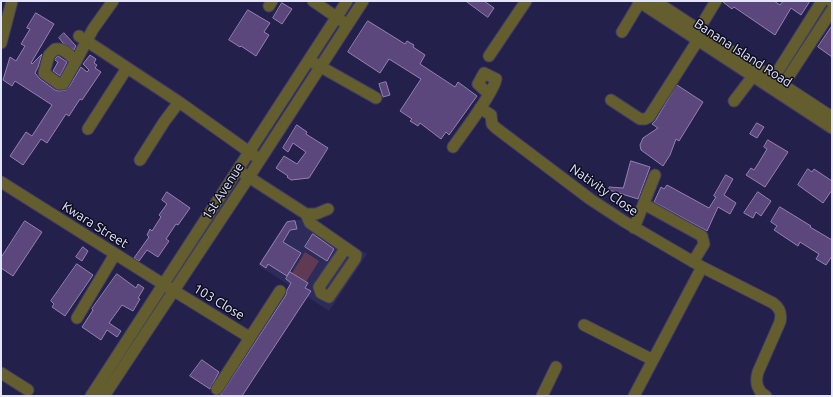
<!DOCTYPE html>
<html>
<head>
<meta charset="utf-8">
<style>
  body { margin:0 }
  #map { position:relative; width:833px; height:397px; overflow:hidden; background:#23214b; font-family:Ubuntu,sans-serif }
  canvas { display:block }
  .frame { position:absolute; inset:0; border:2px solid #e3e5fb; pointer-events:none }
</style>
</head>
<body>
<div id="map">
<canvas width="833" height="397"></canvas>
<div class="frame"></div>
</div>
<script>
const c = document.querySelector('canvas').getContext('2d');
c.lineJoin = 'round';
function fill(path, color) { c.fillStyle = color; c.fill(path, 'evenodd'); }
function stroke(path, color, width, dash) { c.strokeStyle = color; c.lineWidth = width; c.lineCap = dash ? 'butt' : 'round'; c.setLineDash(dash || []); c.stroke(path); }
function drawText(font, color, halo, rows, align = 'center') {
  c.font = font + ' Ubuntu,sans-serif'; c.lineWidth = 3; c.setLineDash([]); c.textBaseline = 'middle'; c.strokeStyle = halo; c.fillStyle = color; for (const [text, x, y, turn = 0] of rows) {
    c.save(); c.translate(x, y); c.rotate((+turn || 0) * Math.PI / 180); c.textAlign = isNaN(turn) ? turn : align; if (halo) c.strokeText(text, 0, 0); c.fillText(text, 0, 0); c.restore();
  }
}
fill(new Path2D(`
  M311,218L367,254L329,311L258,265L286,222Z`), '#2d2b5a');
fill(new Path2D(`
  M305,252L319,261L306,282L292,273Z`), '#603a52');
const building = new Path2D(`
  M466,1H484L494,8L488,17Z
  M723,1H774L780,5L783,1H810L801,15L791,8L775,35L734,7L732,9L723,2Z
  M282,3L292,9L282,24L273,18Z
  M248,10L270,23L264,32L269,35L256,56L241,46L240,47L229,40Z
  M36,13L54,24L31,63L32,64L42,54L38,67L35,73L40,79L55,90L59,91L66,90L69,87L81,67L87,72L89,70L83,64L90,55L96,59L94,63L97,65L95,68L101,72L82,100L80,99L69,116L66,114L47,143L41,139L23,165L10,156L26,132L32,136L52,105L15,81L12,86L3,80L10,57L16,61L25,46L21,44L30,29L27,28Z
  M368,21L405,44L407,41L414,45L413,47L425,55L420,64L455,87L458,82L477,96L449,135L446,132L441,139L420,123L418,126L410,121L412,119L400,111L421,79L389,59L380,73L348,52Z
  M832,26V57L818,47Z
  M64,33L76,46L74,50L63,43L59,38Z
  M58,56L67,62L60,76L53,71L58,62L55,60Z
  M386,82L390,95L383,97L379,84Z
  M677,85L703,102L679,141L676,139L670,155L663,166L641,150L640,145L643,138L658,128L652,124L655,121Z
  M757,123L764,127L757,138L750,134Z
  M297,125L307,132L306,134L328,148L309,178L291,180L287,177L288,176L276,168L284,156L297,164L306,152L293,143L288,152L283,148Z
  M768,140L788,152L765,187L746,175L751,168L754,170L758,164L767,149L764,147Z
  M631,161L650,167L638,199L609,190V187L623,188Z
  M808,169L812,172L814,169L832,181V190L823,203L798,185Z
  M726,175L733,179L724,195L736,203L730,214L718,207L707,231L654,202L661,187L664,189L667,185L709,208L716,197L714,196Z
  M167,192L190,208L178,225L176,224L166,239L169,241L158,257L147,250L139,261L134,258L149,237L147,235L150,229L152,231L161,217L159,215L167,204L162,200Z
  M758,192L771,201L761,216L756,212L753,218L744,213Z
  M780,207L811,226L810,227L832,240V256L826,265L816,259L819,254L800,242L798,246L774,230L777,226L771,222Z
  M25,221L42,232L13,276L1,268V258Z
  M295,221L297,229L290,230L283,242L301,253L287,276L268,264L266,268L260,264L287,222Z
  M313,234L334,249L327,261L305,247Z
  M83,247L88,251L82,261L76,257Z
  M77,264L93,275L65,316L52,307L54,304L51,301Z
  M290,272L308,283L305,288L311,291L242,396H220L286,295L287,290L291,283L286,279Z
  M117,274L136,288L138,284L144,288L138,298L140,299L133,311L122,305L109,323L121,331L117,337L107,330L101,340L82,327L93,310L92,309Z
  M202,360L219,372L210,389L190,376Z`);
fill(building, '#5c477c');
stroke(building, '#9481b2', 1);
const minor = new Path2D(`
  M313,1L342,21
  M638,1L832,128
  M655,1L832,117
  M831,1L832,2
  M269,6L272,1
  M699,29L716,1
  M622,32L640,2
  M79,36L179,102L255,156
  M1,43L12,1
  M489,56L526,1
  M76,61L63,84H59L44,73L49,55L55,49C64,47 70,56 76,61L93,29L113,1
  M314,63L376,98
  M773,79L822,1
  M783,85L832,10
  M611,100L640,119H645L649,117L698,40
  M734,101L753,76
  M480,108L491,115L492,124L496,128L590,199L625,222L702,267L773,303C780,308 782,313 780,322L758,372C755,382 757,391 766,396
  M88,129L127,68
  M453,147C462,134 494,92 496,79L484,73L478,84L489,94
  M140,160L164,122L179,102
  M244,174L306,214H316L328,209
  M1,182L163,284L249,337
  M644,204L702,236L704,244L693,262
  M306,214L310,223L356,255L355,259L329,297L321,293L319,287L345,249
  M634,228L655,175
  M77,318L115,254
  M584,325L653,360
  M1,373L28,390
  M217,389L280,291
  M91,396L347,1
  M104,396L249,177L363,1
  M542,396L556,367
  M634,396L702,267`);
stroke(minor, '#3e3c64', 13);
stroke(minor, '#645e2f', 11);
drawText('13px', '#e3e5fb', '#0e0e20', [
  ["Banana Island Road",743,53,33],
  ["Nativity Close",604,190,35],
  ["1st Avenue",223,191,-57],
  ["Kwara Street",95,225,32],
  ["103 Close",219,302,31]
]);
</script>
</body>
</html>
